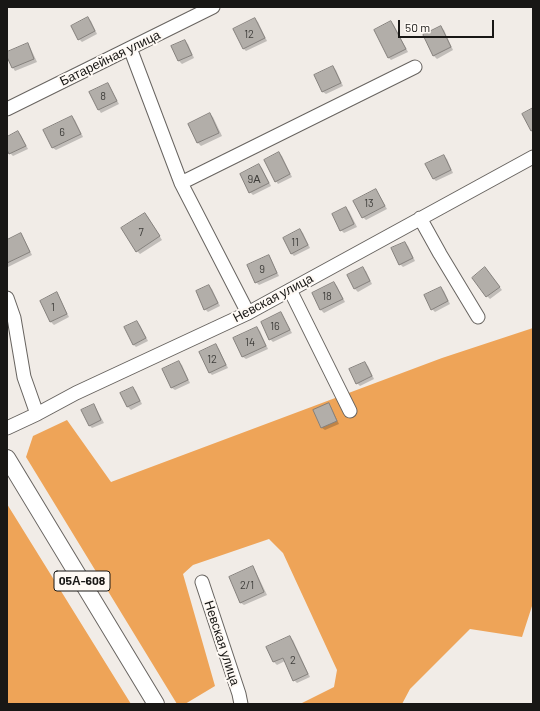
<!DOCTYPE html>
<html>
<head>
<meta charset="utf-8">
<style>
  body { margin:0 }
  #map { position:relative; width:540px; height:711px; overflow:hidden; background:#f1ece7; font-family:Barlow,sans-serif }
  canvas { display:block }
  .frame { position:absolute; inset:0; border:8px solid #181715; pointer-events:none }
  .scale { position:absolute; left:398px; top:20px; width:96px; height:18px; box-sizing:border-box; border:2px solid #181715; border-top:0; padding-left:5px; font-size:12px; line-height:14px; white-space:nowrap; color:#181715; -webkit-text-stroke:3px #fef9f4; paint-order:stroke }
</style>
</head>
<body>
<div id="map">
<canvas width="540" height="711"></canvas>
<div class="frame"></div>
<div class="scale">50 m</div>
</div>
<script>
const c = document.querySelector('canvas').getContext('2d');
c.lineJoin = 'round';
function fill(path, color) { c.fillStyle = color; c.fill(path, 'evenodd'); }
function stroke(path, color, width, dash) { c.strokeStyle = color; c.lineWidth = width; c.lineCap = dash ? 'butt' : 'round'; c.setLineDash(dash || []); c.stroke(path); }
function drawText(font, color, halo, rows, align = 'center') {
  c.font = font + ' Barlow,sans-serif'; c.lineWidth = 4; c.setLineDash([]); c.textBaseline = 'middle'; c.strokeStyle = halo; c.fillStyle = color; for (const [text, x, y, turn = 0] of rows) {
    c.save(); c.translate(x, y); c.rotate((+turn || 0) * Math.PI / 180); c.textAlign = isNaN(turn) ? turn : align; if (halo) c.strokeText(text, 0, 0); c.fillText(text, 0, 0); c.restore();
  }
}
fill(new Path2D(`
  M533,328V603L522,637L470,629L410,689L402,704H300L334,687L337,670L283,553L269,539L193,565L183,574L215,686L185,704H177L26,457L33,436L67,420L111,482L442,358Z
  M7,504L131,704H7Z`), '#eea458');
fill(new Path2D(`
  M88,18L91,21L97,34L82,42L79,39Z
  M255,19L258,22L267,41L246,51L243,48Z
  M391,22L394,25L408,52L391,60L389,58Z
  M441,28L444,30L453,50L437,59L434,56L424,36Z
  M185,41L188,44L194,58L182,64L179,61L172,47Z
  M28,45L30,47L37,62L15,71L13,68L7,53Z
  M333,67L336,70L343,86L326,94L323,92L315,75Z
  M108,84L110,87L119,104L101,113L99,110L90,92Z
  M210,114L213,117L222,136L201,146L198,143L189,124Z
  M72,117L75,120L83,137L56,150L53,148Z
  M18,132L21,135L28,149L13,156L10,153L7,148V138Z
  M279,153L282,156L292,177L278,184L276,181Z
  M444,156L447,159L453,173L436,181L433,178Z
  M259,165L262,168L271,186L253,195L250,192Z
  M376,190L378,193L387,209L366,220L363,217Z
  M346,208L349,211L357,227L344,233L341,230Z
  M145,214L148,217L162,240L140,254L137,251Z
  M300,230L303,233L310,248L294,256L291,253Z
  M21,234L23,237L32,255L8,267L7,266V241Z
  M405,243L408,246L415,261L403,267L400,264Z
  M268,256L271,259L279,276L259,285L256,282L248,266Z
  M363,269L366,271L372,284L358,292L355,289L349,276Z
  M488,272L502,290L490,299L487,296Z
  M334,283L337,286L345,302L324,313L321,310L313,294Z
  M209,286L212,289L220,306L208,312L205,309Z
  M441,288L444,291L450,304L435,312L432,309Z
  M56,294L59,297L69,317L54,325L51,322L41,301Z
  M281,313L283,316L292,333L273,342L270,339Z
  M137,322L140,325L148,341L136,347L133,344Z
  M257,328L260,331L268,349L246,359L243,357L234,339Z
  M216,346L219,349L228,368L212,375L210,373Z
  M179,362L182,365L190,383L175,390L172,388L164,369Z
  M365,363L368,366L374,379L360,386L357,383Z
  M133,388L136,391L142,404L131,410L128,407L121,394Z
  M328,404L331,407L339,424L325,430L322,428Z
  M94,405L96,408L104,423L92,428L89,425Z
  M252,567L255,570L267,595L244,605L241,603L230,578Z
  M290,638L293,640L310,677L297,683L294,680L285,661L277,665L274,662L268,648Z`), '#0003');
const building = new Path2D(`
  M88,17L95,31L78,40L71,26Z
  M255,18L265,38L243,49L233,29Z
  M391,21L406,49L388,58L374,30Z
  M441,26L451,47L433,56L423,35Z
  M185,40L192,55L178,61L171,46Z
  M28,43L34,59L12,68L7,57V52Z
  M333,66L341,83L322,92L314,75Z
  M108,83L117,101L98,110L89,92Z
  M533,108V130L531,131L522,114Z
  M210,113L219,133L197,143L188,124Z
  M72,116L81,134L52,148L43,130Z
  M18,131L26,146L9,154L7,150V137Z
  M279,152L290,174L275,182L264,160Z
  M444,155L451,170L433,179L425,164Z
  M259,164L269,183L249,193L240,174Z
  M376,189L385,206L362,218L353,201Z
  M346,207L354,224L340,231L332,214Z
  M145,213L160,236L136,252L121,228Z
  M300,229L308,245L291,254L283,238Z
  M21,233L30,252L7,263V240Z
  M405,242L413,258L399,265L391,248Z
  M269,255L277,273L255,283L247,265Z
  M363,267L370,281L354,289L347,275Z
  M485,267L500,287L486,297L472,278Z
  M334,282L343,299L320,310L312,293Z
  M209,285L218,303L204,310L196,291Z
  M441,287L448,301L431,310L424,295Z
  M57,292L67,314L50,322L40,301Z
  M281,312L290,330L269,340L261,322Z
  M137,321L146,338L133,345L124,327Z
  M257,327L266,346L242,357L233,338Z
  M216,344L226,365L209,373L199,352Z
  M179,361L188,380L171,388L162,369Z
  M365,362L372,376L356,384L349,369Z
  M133,387L140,401L127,407L120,393Z
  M329,403L337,421L321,428L313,410Z
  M94,404L101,420L89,426L81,410Z
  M253,566L264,592L240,603L229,577Z
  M290,636L308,674L293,681L283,658L273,662L266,647Z`);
fill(building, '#b2aea9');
stroke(building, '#85817d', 1);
const minor = new Path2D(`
  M130,48L181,183L248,313
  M7,109L213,7
  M181,183L415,67
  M420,218L440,254L478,317
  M290,290L350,411
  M7,298L14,318L24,377L37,414
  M7,428L37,414L76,393L248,313L533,157
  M202,582L239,694L241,704`);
const major = new Path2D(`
  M7,458L156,704`);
stroke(minor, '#686460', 15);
stroke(major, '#686460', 18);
stroke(minor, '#fff', 13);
stroke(major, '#fff', 16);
drawText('11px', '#3e3d3a', null, [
  ["12",249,34],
  ["8",103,96],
  ["6",62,132],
  ["9А",254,179],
  ["13",369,203],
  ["7",141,232],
  ["11",295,242],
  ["9",262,269],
  ["18",327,296],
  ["1",53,307],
  ["16",275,326],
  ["14",250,342],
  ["12",212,359],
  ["2/1",247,585],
  ["2",293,660]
]);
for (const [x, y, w] of [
  [82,581,56]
]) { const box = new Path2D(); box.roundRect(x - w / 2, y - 10, w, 20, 3); c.fillStyle = '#fef9f4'; c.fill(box); stroke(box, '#181715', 1); }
drawText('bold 12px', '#181715', null, [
  ["05А-608",82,581]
]);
drawText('13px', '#181715', '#fef9f4', [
  ["Батарейная улица",110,58,-26],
  ["Невская улица",273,298,-28],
  ["Невская улица",222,643,72]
]);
</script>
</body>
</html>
